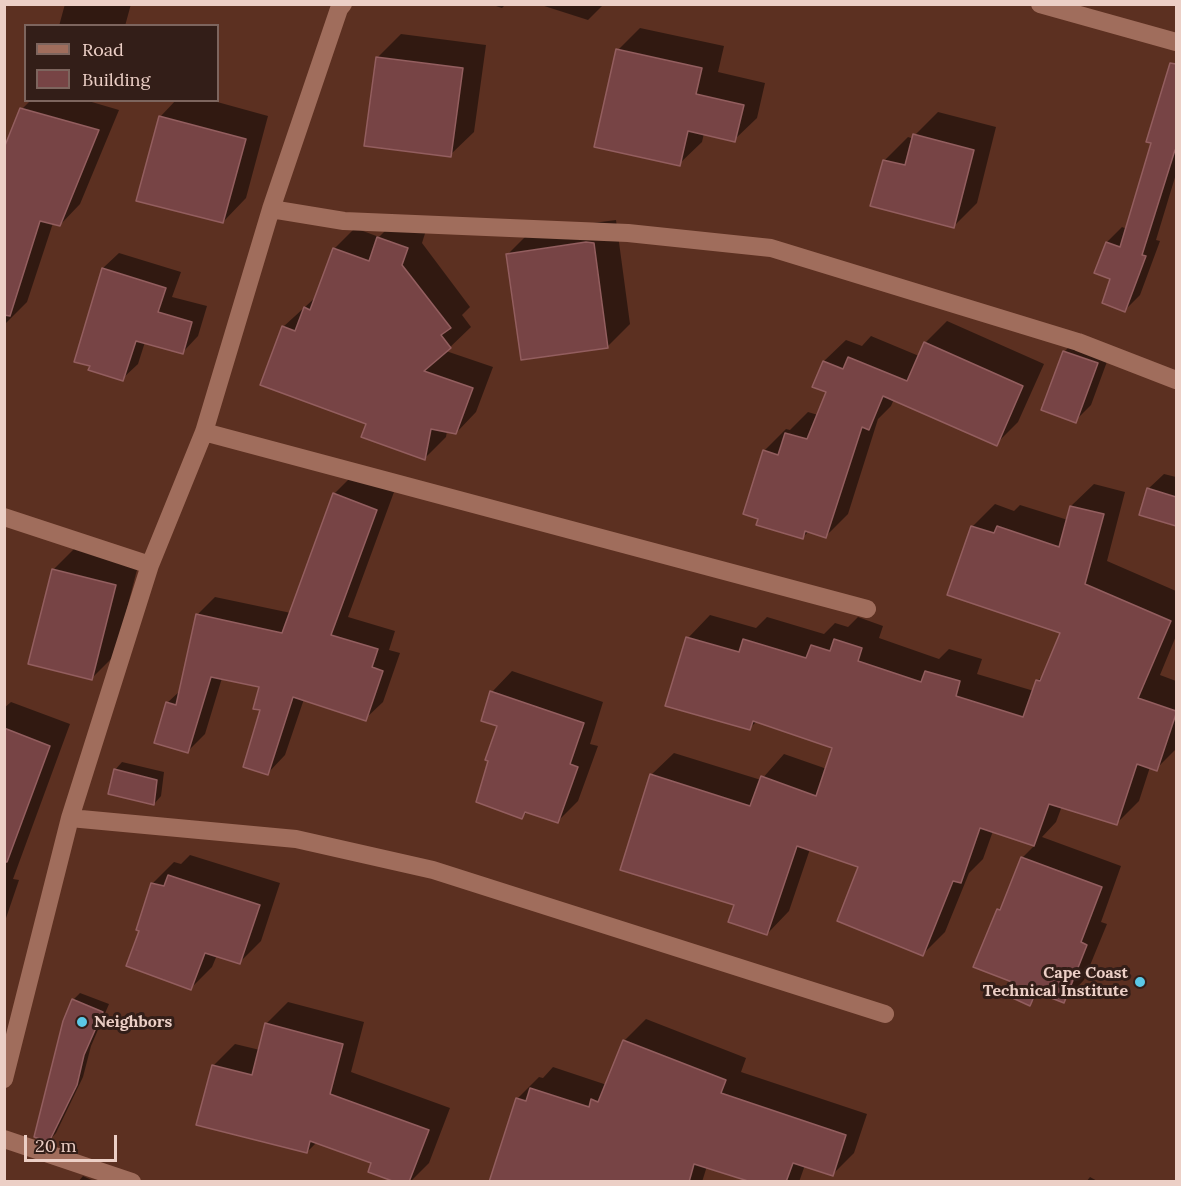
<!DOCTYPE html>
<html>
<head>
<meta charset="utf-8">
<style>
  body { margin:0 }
  #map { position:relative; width:1181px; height:1186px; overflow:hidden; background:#5c3021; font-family:Lora,serif }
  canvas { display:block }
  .frame { position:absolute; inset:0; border:6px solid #eccfc6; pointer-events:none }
  .legend { position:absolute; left:24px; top:24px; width:195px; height:78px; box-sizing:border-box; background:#331e18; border:2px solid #7d655e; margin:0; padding:8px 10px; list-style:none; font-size:18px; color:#eccfc6 }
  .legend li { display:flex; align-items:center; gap:12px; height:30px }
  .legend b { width:30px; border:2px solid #7d655e }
  .scale { position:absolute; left:24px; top:1135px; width:93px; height:27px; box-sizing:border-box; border:3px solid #eccfc6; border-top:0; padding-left:8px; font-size:18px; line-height:21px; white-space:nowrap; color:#eccfc6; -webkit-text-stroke:4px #331e18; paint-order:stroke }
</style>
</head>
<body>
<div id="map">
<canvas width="1181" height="1186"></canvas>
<div class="frame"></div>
<ul class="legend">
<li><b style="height:8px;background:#a06d5c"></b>Road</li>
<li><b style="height:16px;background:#774445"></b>Building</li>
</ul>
<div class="scale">20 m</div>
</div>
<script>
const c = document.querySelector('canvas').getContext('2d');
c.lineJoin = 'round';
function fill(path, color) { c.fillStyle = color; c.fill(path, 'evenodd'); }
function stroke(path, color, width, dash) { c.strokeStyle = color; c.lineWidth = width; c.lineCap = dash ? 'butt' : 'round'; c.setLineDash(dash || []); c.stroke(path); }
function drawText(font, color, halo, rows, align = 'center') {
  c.font = font + ' Lora,serif'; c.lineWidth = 6; c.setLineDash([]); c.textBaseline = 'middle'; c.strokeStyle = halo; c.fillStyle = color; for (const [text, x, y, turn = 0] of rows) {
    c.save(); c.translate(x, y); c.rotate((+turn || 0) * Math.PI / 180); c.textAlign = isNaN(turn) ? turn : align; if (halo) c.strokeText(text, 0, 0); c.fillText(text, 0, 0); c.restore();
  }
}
fill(new Path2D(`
  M65,4H131L125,26H59Z
  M490,4H506L502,8Z
  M538,4H604L588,20Z
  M640,28L724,46L718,72L765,83L757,118L734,140L704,133L702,142L679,164L618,50Z
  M401,34L486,45L474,132L450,155L378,57Z
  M1176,71V174L1156,240L1160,241L1140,295L1125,310L1112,278L1107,242L1122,227L1127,229L1153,142L1166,82Z
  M31,100H85L119,110L80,204L60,225L53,223L27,302L6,323L4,322V152L22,109Z
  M176,100H210L268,116L246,198L223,222L160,117Z
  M938,112L996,127L977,203L954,226L885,160L908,137L914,139L915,135Z
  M399,217L427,227L422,243L470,307L462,315L471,327L446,351L493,367L476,412L456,433L447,431L446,437L425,458L368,423L283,327L317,296L334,249L355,228L379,237Z
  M616,220L630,324L607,347L508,254L531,231Z
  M119,253L181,272L172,297L207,306L198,336L183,352L145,342L138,364L122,379L92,365L103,268Z
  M947,321L1044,364L1018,422L996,444L894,399L891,406L878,419L848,514L826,536L809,531L802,538L764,451L786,429L790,430L808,412L818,415L828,391L824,361L846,340L862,346L871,336L919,356L925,343Z
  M1080,336L1112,348L1091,405L1075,421L1064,352Z
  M1164,474L1176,477V524L1141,514L1148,489Z
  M352,476L394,492L348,617L395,631L389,650L400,653L383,702L365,719L304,699L285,755L268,773L261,686L222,678L205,734L187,752L167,703L181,690L197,615L215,597L291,613L334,494Z
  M1094,484L1125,492L1107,561L1176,591V636L1160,675L1176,681V749L1156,769L1150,767L1139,801L1116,824L1062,806L1056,822L1042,837L1121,866L1101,922L1107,924L1084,980L1064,1001L1041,992L1030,1004L1014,981L998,910L1005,903L1022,858L1035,845L993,831L983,859L969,873L945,932L923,954L860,866L810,849L789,911L767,934L736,904L651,775L674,753L761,780L784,754L827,769L834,747L757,721L749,729L688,638L710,615L756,628L767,617L824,634L835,623L848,627L858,617L883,626L879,638L939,659L949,649L982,659L977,674L1034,691L1037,681L1045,674L1062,632L949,594L973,526L995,504L1014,511L1020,505L1068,520L1071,506Z
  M77,546L139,562L115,655L91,679L54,569Z
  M512,671L603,702L590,744L598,746L578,801L557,822L528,811L522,817L492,692Z
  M11,702L70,724L13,879L19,880L4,924V708Z
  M122,762L164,772L161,796L154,804L115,770Z
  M190,855L280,883L261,941L240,962L217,955L212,967L191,988L140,930L153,883L174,862L181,864Z
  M80,993L109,1004L91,1046L83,1077L56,1133L49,1141L73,1000Z
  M288,1002L364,1022L351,1072L450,1108L429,1163L410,1182H399L373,1162L317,1142L307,1152L213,1066L235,1044L260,1050L266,1024Z
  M646,1019L746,1058L741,1072L867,1114L854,1153L832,1175L805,1165L799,1182H743L744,1178L707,1166L702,1182H507L517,1099L539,1077L543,1078L553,1067L607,1085L624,1041Z
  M83,1176L96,1182H78Z
  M1090,1177L1099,1182H1086Z`), '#0007');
const building = new Path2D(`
  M616,49L702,68L696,94L744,105L735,142L688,131L680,166L594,147Z
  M376,57L463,68L451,157L364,146Z
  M1170,63L1176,64V151L1175,150L1142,255L1146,256L1125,312L1102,303L1110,279L1094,273L1106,242L1120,247L1151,143L1146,142Z
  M20,108L99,130L60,226L40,221L10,316L4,315V148Z
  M159,116L246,139L223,223L136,201Z
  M913,134L974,150L954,228L870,206L883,160L905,165Z
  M377,237L408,248L402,265L451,328L441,335L451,348L424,371L473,388L456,434L431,429L425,460L361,437L366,424L260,385L282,326L295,331L304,307L310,310L333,248L369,261Z
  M586,242L594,243L608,348L521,360L506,254Z
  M102,268L166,288L158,312L192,322L183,354L136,341L123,381L88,370L90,366L74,362Z
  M924,342L1023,386L997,446L883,396L869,430L862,427L826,538L805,531L803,539L756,525L758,519L743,514L763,450L778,455L785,433L807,439L826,392L812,387L823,361L843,369L848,357L907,381Z
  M1063,351L1098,363L1076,423L1041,410Z
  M1147,488L1176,497V526L1139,515Z
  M333,493L377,510L331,635L378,649L372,667L383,671L366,721L293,697L268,775L243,767L260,710L253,709L259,687L211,677L188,753L154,743L166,702L176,705L196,614L282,633Z
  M1070,506L1104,514L1085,584L1171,621L1138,698L1176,711V714L1157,771L1137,764L1117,825L1049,804L1034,846L980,828L961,883L953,881L923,956L837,921L858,867L797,846L767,935L728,922L734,905L620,870L650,774L750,806L761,776L816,796L832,748L753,721L750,730L665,706L686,637L739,652L743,639L806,658L811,645L830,651L834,639L862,648L858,661L921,682L925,671L960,681L956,696L1023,717L1036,680L1040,681L1060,633L947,595L971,526L994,533L997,526L1059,547Z
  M52,569L116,585L92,680L28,664Z
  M490,691L584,723L570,764L578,767L558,823L525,812L522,819L476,802L488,761L485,760L497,726L481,721Z
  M4,728L50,746L7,862H4Z
  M114,769L157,780L154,805L108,794Z
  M1021,857L1102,887L1081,942L1087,945L1064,1003L1036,992L1030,1006L1006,995L1012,982L973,967L997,909L1000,910Z
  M168,875L260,905L240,964L205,953L191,990L126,966L139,931L136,930L151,883L164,886Z
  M72,999L103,1012L84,1055L77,1085L49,1142L34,1137L63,1021Z
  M265,1023L343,1044L330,1094L429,1130L409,1182H395L368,1172L371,1163L310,1141L307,1153L196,1125L212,1065L252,1075Z
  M623,1040L726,1080L721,1093L846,1135L833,1176L793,1163L786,1182H751L694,1164L689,1182H489L516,1098L526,1101L530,1088L589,1107L591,1099L598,1102Z`);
fill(building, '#774445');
stroke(building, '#935e5f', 1.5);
stroke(new Path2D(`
  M1040,4L1176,42
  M271,209L344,221L628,233L771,248L1078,342L1176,380
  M204,432L867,609
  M4,517L150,565
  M70,818L296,839L433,870L885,1014
  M4,1079L70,818L150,565L204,432L271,209L339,9L343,4
  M4,1139L132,1182`), '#a06d5c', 18);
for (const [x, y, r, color] of [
  [1140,982,6,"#5bc8e6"],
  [82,1022,6,"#5bc8e6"]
]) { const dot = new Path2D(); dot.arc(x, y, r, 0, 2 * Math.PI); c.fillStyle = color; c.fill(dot); stroke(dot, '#331e18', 2); }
drawText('bold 16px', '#eccfc6', '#331e18', [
  ["Cape Coast",1128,973],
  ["Technical Institute",1128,991],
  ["Neighbors",94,1022,"left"]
], 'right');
</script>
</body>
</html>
